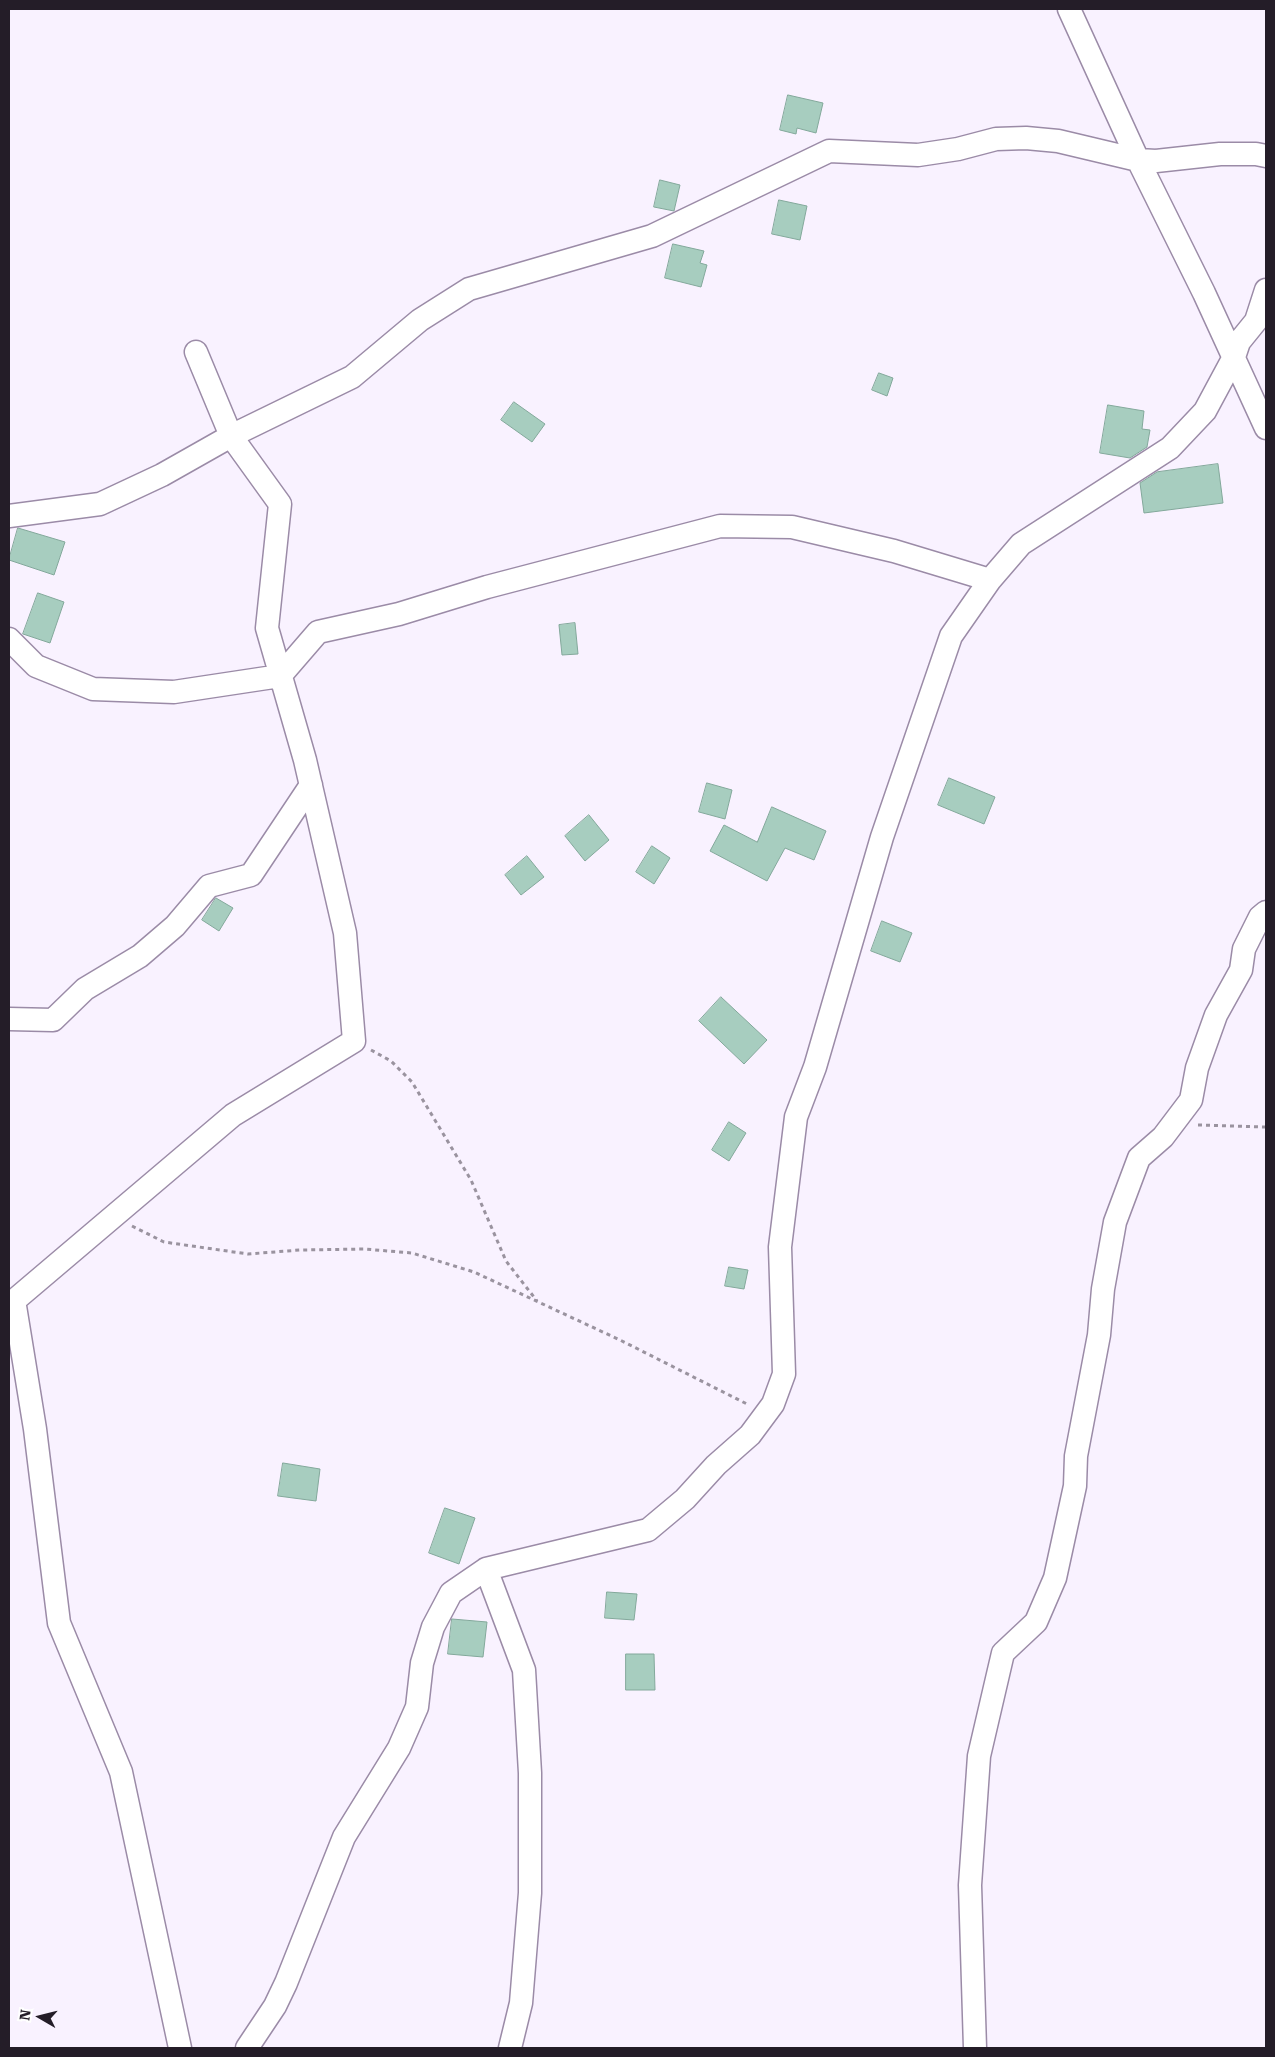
<!DOCTYPE html>
<html>
<head>
<meta charset="utf-8">
<style>
  body { margin:0 }
  #map { position:relative; width:1275px; height:2057px; overflow:hidden; background:#f9f2ff; font-family:"Roboto Serif",serif }
  canvas { display:block }
  .frame { position:absolute; inset:0; border:10px solid #241d28; pointer-events:none }
  .north { position:absolute; left:15px; top:1992px; width:50px; height:50px; -webkit-text-stroke:4px #fff; paint-order:stroke; rotate:278deg; font-size:14px; font-weight:700; line-height:20px; text-align:center; color:#241d28 }
  .north::after { content:''; display:block; margin:auto; width:18px; height:22px; background:#241d28; clip-path:polygon(50% 0,100% 100%,50% 72%,0 100%) }
</style>
</head>
<body>
<div id="map">
<canvas width="1275" height="2057"></canvas>
<div class="frame"></div>
<div class="north">N</div>
</div>
<script>
const c = document.querySelector('canvas').getContext('2d');
c.lineJoin = 'round';
function fill(path, color) { c.fillStyle = color; c.fill(path, 'evenodd'); }
function stroke(path, color, width, dash) { c.strokeStyle = color; c.lineWidth = width; c.lineCap = dash ? 'butt' : 'round'; c.setLineDash(dash || []); c.stroke(path); }
const building = new Path2D(`
  M788,95L823,103L816,133L797,128L796,134L780,130Z
  M660,180L680,185L674,211L654,207Z
  M779,200L807,206L800,240L772,234Z
  M673,244L704,251L700,263L707,265L701,287L665,278Z
  M879,373L893,378L887,396L872,390Z
  M514,402L545,424L532,442L501,420Z
  M1108,405L1144,411L1142,429L1150,430L1147,447L1130,458L1100,453Z
  M1218,464L1223,503L1144,513L1140,483L1157,472Z
  M18,528L65,542L54,575L9,560Z
  M38,593L64,602L50,643L23,634Z
  M575,623L578,654L562,655L559,625Z
  M949,778L995,797L984,824L938,805Z
  M707,783L732,790L725,819L699,812Z
  M772,807L826,831L814,860L785,848L767,881L710,851L724,825L757,842Z
  M589,815L609,840L585,861L565,836Z
  M652,846L670,858L654,884L636,872Z
  M527,856L544,877L521,895L505,875Z
  M216,898L233,908L219,931L202,920Z
  M882,921L912,933L900,962L871,951Z
  M721,997L767,1040L744,1064L699,1021Z
  M729,1122L746,1133L729,1161L712,1150Z
  M729,1267L748,1270L744,1289L725,1286Z
  M283,1463L320,1469L316,1501L278,1496Z
  M445,1508L475,1518L459,1564L429,1553Z
  M607,1592L637,1594L634,1620L605,1618Z
  M452,1619L487,1622L483,1657L448,1654Z
  M626,1654H654L655,1690H626Z`);
fill(building, '#a7cdbf');
stroke(building, '#83a89b', 1);
const minor = new Path2D(`
  M1069,9L1138,160L1204,293L1266,428
  M9,516L100,504L162,475L231,436L352,377L420,320L469,289L652,236L829,151L918,155L958,149L996,139L1026,138L1058,141L1138,160L1156,161L1220,154H1256L1266,156
  M9,639L36,666L93,689L174,692L280,676L318,632L399,614L487,587L720,526L792,527L894,551L990,580
  M9,1019L53,1020L85,989L140,956L175,926L209,886L251,875L311,785
  M14,1300L35,1429L59,1623L121,1772L180,2048
  M9,1305L233,1115L354,1041L345,933L305,760L267,628L280,504L231,436L196,352
  M486,1569L524,1670L530,1773V1893L521,2003L510,2048
  M247,2048L275,2006L286,1983L344,1837L399,1748L417,1707L422,1663L433,1627L451,1593L486,1569L648,1530L685,1499L716,1465L750,1435L773,1404L784,1374L780,1247L796,1117L815,1067L882,837L951,636L990,580L1021,544L1170,448L1205,411L1234,357L1239,342L1256,321L1266,290
  M975,2048L970,1885L979,1756L1003,1653L1036,1622L1055,1578L1075,1486L1076,1456L1099,1335L1103,1289L1115,1222L1139,1158L1163,1137L1191,1100L1197,1068L1216,1015L1241,970L1244,949L1260,917L1266,912`);
stroke(minor, '#9b8ba7', 25);
stroke(new Path2D(`
  M371,1050L391,1061L412,1082L471,1180L506,1261L537,1301
  M1198,1125L1266,1127
  M132,1226L164,1242L248,1254L300,1250L364,1249L412,1253L474,1272L620,1340L747,1404`), '#9a939f', 3, [4, 4]);
stroke(minor, '#fff', 22);
</script>
</body>
</html>
